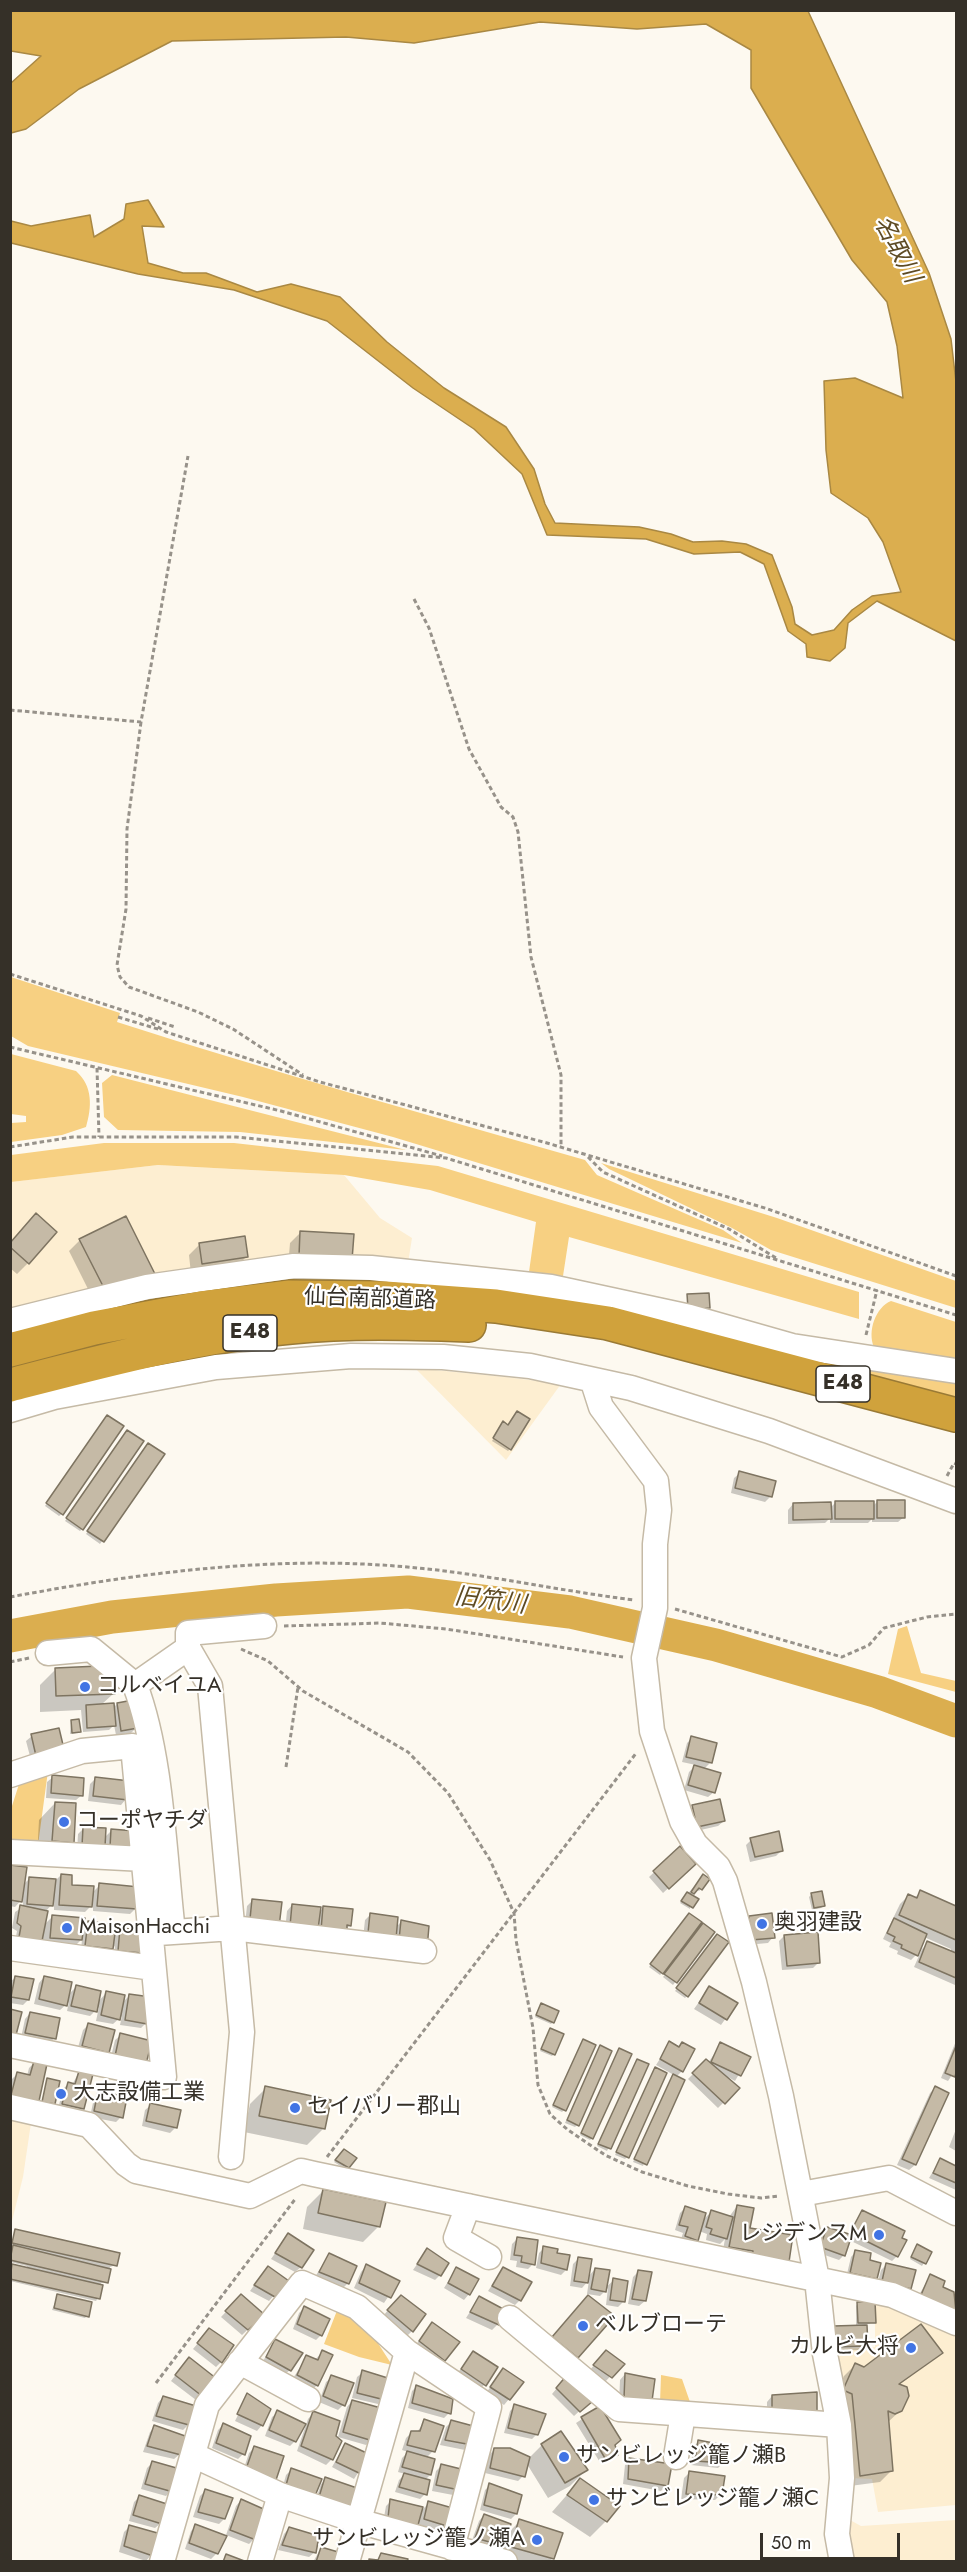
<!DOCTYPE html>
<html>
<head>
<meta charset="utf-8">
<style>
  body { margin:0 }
  #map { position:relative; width:967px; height:2572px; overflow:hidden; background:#fdf9f0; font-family:Jost,sans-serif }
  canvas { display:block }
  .frame { position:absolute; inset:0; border:12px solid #353028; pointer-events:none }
  .scale { position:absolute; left:760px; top:2533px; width:140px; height:27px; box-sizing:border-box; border:3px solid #353028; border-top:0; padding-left:8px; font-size:18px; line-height:21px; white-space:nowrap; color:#353028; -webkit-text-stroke:4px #fff; paint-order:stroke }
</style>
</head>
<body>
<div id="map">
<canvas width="967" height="2572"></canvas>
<div class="frame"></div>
<div class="scale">50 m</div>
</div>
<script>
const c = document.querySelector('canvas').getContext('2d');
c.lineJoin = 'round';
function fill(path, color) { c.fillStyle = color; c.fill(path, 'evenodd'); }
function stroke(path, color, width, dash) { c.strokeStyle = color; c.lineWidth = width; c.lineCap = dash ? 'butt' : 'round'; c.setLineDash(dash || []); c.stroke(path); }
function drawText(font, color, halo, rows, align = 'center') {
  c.font = font + ' Jost,"Noto Sans JP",sans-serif'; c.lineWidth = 4.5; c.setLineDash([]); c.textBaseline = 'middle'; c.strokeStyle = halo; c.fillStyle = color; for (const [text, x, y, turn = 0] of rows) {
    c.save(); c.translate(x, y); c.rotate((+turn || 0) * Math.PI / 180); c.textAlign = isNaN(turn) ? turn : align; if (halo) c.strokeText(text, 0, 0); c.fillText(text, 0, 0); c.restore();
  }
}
fill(new Path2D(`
  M158,1165L344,1175L380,1218L412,1238L408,1263L11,1310L10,1182Z
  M415,1368L506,1377L561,1384L506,1460Z
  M11,2118L31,2123L23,2177L11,2225Z
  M875,2298L956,2331V2505L878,2512L872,2479L849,2478L854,2468L832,2349L875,2347Z
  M850,2520L861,2526L956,2520V2561H849L843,2529Z`), '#fdeed1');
fill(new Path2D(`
  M11,977L120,1013L117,1022C272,1072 429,1115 585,1160L597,1175L723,1230L742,1243L393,1137L243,1097L28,1046L11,1036Z
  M11,1054L76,1071C93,1086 92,1107 86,1127L62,1135L11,1142V1123L26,1122V1116L11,1114Z
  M112,1075L406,1150L240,1132L118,1130L104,1117L102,1083Z
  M104,1143H234L438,1166L859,1292V1319L569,1237L563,1276L529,1272L536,1222L430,1190L344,1175L158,1165L11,1182V1155Z
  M601,1163L777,1218L956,1281V1308L771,1250L732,1228L609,1169Z
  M891,1301L956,1322V1365L874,1347C867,1331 876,1307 891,1301Z
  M805,1357L956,1378V1397Z
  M907,1626L921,1673L956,1681V1692L888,1674L898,1629Z
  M48,1771L38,1845L11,1844V1809L21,1778Z
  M338,2308L363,2320L392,2365L359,2357L324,2344Z
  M661,2375L682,2379L690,2402L660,2403Z`), '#f7d082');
const water = new Path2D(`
  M11,10L808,11L929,273L951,339L956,382V641L877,601L848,623L845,648L830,661L807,657L806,644L788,631L764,564L740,552L694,554L646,539L547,535L522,474L474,429L413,388L327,321L234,290L138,274L11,243V221L31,226L90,215L94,237L124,219L126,204L148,200L164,227L142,226L148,263L183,273H206L257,292L291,284L340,297L387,342L444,388L506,427L534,469L545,504L555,523L639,527L671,534L693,542L722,541L746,544L772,555L792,607L795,624L812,635L834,630L852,610L872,596L901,592L883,542L868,518L831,493L826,450L824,381L855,378L903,398L897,346L887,302L852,260L751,88V50L706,24L637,29L540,22L414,43L346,37L172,41L79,89L26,129L11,133V83L41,56L11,51Z`);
fill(water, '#dbae4f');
stroke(water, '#a98843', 1.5);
fill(new Path2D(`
  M301,1232L352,1236L288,1267L290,1243Z
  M80,1240L154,1276L94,1301L69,1251Z
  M10,1243L28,1263L17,1274L10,1268Z
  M200,1244L246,1257L235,1268L191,1274L189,1255Z
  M105,1419L62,1514L59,1516L45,1506Z
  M501,1426L510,1449L508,1451L492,1441Z
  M125,1434L82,1529L80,1531L65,1521Z
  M146,1447L163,1454L100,1544L86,1534Z
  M740,1473L771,1496L765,1502L731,1493L734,1478Z
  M877,1502L904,1517L898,1522H872V1519L868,1523H830V1518L825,1523L788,1524V1510L793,1504L830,1508L835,1503L873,1506Z
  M56,1669L113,1694L101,1705L113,1708L117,1704L136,1728L131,1733L116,1735L114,1725L109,1730L83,1732L81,1710L40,1712V1685Z
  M71,1722L79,1731L77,1733L70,1734Z
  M58,1729L31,1760L26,1741L32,1736Z
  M692,1738L711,1762L703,1770L714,1792L708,1797L684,1790L689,1772L696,1765L682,1762L687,1743Z
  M53,1777L82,1795L76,1800L46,1798L47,1782Z
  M95,1779L126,1799L121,1805L88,1801L90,1784Z
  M55,1803L72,1842L56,1858L37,1857L39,1820Z
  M693,1807L724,1821L718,1826L692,1832L688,1812Z
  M84,1828L104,1838L111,1831L133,1848L105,1852V1845L98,1852L77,1851L78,1834Z
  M751,1840L782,1850L776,1856L750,1862L746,1845Z
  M680,1848L689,1869L663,1893L649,1877Z
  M10,1866L22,1886L30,1878L53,1883L61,1875L70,1886L92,1893L100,1885L135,1909L130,1914L93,1911V1904L85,1912L54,1910V1902L46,1911L43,1926L53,1916L82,1930L89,1923L113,1937L121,1929L140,1952L135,1958L114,1956L115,1946L106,1954L81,1951L82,1939L65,1956L15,1942L17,1931L12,1928L15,1912L23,1907V1898L15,1907L10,1906Z
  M701,1878V1889L699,1891L696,1889L691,1895L690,1909L680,1903Z
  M921,1892L956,1908L955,1985L914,1967L922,1949L911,1960L897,1954L898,1951L889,1947L891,1943L883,1939L900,1904L908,1896L914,1898ZM924,1937L951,1949L950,1952L928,1943L918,1953Z
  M811,1895L823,1906L821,1908L812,1910L809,1897Z
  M252,1901L280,1904L245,1924L247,1906Z
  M292,1905L318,1913L324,1907L350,1925L345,1930L285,1931L287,1911Z
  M370,1915L395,1928L401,1922L425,1948L363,1938L365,1920Z
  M687,1917L662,1973L660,1975L649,1967Z
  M749,1917L773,1937L768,1943L746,1945L744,1922Z
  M701,1927L713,1933L673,1985L663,1977Z
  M784,1936L819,1962L813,1968L782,1970L779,1941Z
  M715,1938L687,1996L685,1998L675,1991Z
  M16,1977L28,2000L23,2005L10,2003V1982Z
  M44,1977L68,1995L76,1987L98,2002L106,1993L122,2003L129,1996L146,2023L141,2028L120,2025L122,2016L113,2024L96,2021L99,2007L90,2016L67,2011L69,2002L60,2010L34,2004L39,1983Z
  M709,1988L736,2004L721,2025L694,2009Z
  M539,2007L553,2022L551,2024L535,2017Z
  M30,2013L54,2038L49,2044L21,2038L25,2019Z
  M88,2025L108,2052L102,2058L77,2051L83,2030Z
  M550,2029L554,2054L552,2056L540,2051Z
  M121,2035L145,2063L110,2061L115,2040Z
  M956,2041V2069L948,2081L941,2078Z
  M581,2043L564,2110L562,2112L552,2107Z
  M670,2043L682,2071L676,2077L643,2166L633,2162L674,2075L656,2065Z
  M721,2044L749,2057L735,2081L728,2077L738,2088L718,2108L688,2079L706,2061L708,2063Z
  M600,2047L577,2125L575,2127L565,2123Z
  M617,2052L592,2138L590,2140L580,2135Z
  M637,2061L647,2065L607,2151L597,2146Z
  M34,2063L37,2100L32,2106L10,2101L12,2079L17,2074L27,2076L29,2068Z
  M655,2069L627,2157L625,2159L615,2155Z
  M79,2072L83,2109L78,2114L58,2109L63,2089L68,2084L72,2085Z
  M266,2088L329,2101L323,2129L307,2145L244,2132L250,2104Z
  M935,2088L947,2094L915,2165L909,2170L897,2165L930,2093Z
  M99,2093L121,2117L116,2122L90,2117L94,2098Z
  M151,2105L176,2127L170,2133L142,2126L145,2110Z
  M956,2129V2151L949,2147Z
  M342,2153L355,2158L345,2169L334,2162Z
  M940,2160L956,2167V2190L929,2178Z
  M324,2190L379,2226L363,2242L303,2229L307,2207Z
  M737,2206L749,2229L787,2261L722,2255L725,2239L720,2244L706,2240L707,2234L699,2231L691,2245L680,2242L683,2233L675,2230L680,2213L685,2208L702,2221L711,2212L729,2217Z
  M862,2211L897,2256L892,2261L849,2240L844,2255L839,2260L816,2252L822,2234L827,2228L848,2235Z
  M15,2231L116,2265L110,2267L107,2282L101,2283L98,2298L96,2301L10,2281L13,2266L26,2269L27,2266L10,2262L11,2249L15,2246L11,2245Z
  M288,2235L301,2267L295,2272L271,2259Z
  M517,2239L533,2264L528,2269L516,2267L517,2261L510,2260L512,2244Z
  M544,2248L556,2254L566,2270L561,2275L536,2268L539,2253Z
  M915,2248L930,2253L922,2266L910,2259Z
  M427,2250L440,2275L435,2280L413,2270Z
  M856,2251L868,2261L876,2279L870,2284L846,2278L851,2257Z
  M329,2254L348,2283L343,2288L315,2277Z
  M579,2258L588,2277L595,2269L605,2288L614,2280L626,2282L623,2302L618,2307L606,2305L608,2288L600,2296L587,2294L589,2280L582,2288L570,2286L573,2264Z
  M886,2265L910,2288L905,2293L877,2286L881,2270Z
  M366,2266L398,2282L384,2303L354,2288L361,2272Z
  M456,2269L469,2294L464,2300L444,2288Z
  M503,2269L520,2300L515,2305L488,2291Z
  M639,2271L645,2301L639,2306L628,2304L633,2277Z
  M263,2273L287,2281L269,2301L250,2291Z
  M930,2276L956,2298V2314L916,2300Z
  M58,2295L87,2316L85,2318L52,2310Z
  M241,2296L263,2315L242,2335L221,2317Z
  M588,2296L577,2357L561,2373L537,2354Z
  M479,2298L498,2324L492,2330L466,2318Z
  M395,2302L412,2331L407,2336L383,2316Z
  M858,2303L874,2322L865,2325L866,2345L861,2350L829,2351L856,2327V2306Z
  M304,2308L321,2335L316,2340L293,2329L299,2313Z
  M209,2330L221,2362L216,2367L193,2349Z
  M427,2330L444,2360L439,2365L415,2346Z
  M275,2340L290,2370L284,2375L262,2363Z
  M322,2352L317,2385L312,2390L292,2380L307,2356L315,2360Z
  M473,2353L484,2385L479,2390L456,2375Z
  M941,2353L899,2385L901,2410L887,2423L891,2471L880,2482L850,2486L833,2401L844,2376L855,2365L864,2369Z
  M601,2357L622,2364L605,2382L589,2371Z
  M184,2364L215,2380L196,2400L171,2381Z
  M503,2370L509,2399L504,2405L486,2393Z
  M363,2372L384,2399L378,2404L352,2398L357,2377Z
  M625,2374L653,2380L619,2403L620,2380Z
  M332,2377L343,2405L338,2410L319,2402L326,2382Z
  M562,2382L585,2406L574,2416L552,2394Z
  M417,2386L449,2413L444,2418L408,2408L412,2391Z
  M248,2395L262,2425L257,2431L235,2421Z
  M772,2396L786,2420L767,2416V2402Z
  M163,2397L188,2425L183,2430L152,2421L158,2403Z
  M352,2401L372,2440L366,2445L338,2437L347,2407Z
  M515,2406L537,2434L532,2439L504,2433L510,2411Z
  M599,2408L617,2454L601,2464L576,2423Z
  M278,2412L295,2441L290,2446L265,2436L272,2417Z
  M313,2413L332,2459L326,2465L297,2451L308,2419Z
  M425,2421L433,2451L426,2458L430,2475L425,2480V2494L420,2499L395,2492L399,2480L405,2474L398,2472L402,2458L408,2452L402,2450L406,2438L412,2432H417Z
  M451,2422L475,2428L465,2450L440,2445L446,2427Z
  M223,2425L243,2454L238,2459L212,2448L218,2430Z
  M155,2427L180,2454L174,2459L143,2452L150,2432Z
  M561,2433L586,2470L570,2486L548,2498L527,2464L523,2476L518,2481L485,2473L489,2455L494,2450L529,2458L542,2445Z
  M698,2442L724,2462L718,2468L691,2465L693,2447Z
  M345,2444L369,2456L354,2479L332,2467Z
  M254,2448L282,2457L242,2474L249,2453Z
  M630,2460L666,2485L661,2491L623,2484L625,2465Z
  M152,2463L171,2491L166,2496L141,2489L147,2468Z
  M442,2465L458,2489L453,2495L432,2491L436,2471Z
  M291,2470L308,2500L282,2490L286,2475Z
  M689,2473L720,2495L715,2500L681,2499L684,2478Z
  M326,2479L355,2489L315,2502L321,2484Z
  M580,2480L606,2521L590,2537L552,2512Z
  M490,2485L516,2514L511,2519L480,2510L485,2490Z
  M205,2491L224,2519L219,2524L193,2517L200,2496Z
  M139,2497L161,2523L155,2528L129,2521L134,2502Z
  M241,2500L254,2539L249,2544L226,2535L236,2506Z
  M391,2501L423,2509L429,2503L449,2526L443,2532L417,2524L411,2530L383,2523L386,2506Z
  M484,2515L507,2534L520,2521L553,2558L549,2562H496L471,2543L479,2521Z
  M196,2526L217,2553L211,2559L185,2549L191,2531Z
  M129,2527L151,2555L146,2561L119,2552L124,2532Z
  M289,2528L315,2552L309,2557L278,2550L284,2534Z
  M321,2548L342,2562H313Z`), '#0003');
stroke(new Path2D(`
  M10,1636L112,1617L276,1600L408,1592L570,1612L716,1645L878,1692L956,1721`), '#dbae4f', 33);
const building = new Path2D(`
  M36,1213L57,1232L29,1264L10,1247V1243Z
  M126,1216L156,1276L105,1290L79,1239Z
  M300,1231L354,1234L352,1260L299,1256Z
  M245,1236L248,1257L202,1264L199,1243Z
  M709,1293L710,1308L688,1309L687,1294Z
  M517,1411L530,1419L511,1450L493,1438L503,1421L508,1425Z
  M107,1415L124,1426L63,1515L46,1503Z
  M127,1430L144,1441L83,1530L66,1518Z
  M148,1443L165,1454L104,1542L87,1531Z
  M739,1471L776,1481L772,1497L735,1488Z
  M877,1500H905V1518H877Z
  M835,1501H874V1519H835Z
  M831,1502L832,1519L793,1520V1503Z
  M99,1666L114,1680L115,1694L56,1696L55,1668Z
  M133,1700L138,1728L121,1731L117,1703Z
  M114,1703L116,1726L87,1728L86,1705Z
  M79,1719L81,1732L72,1733L71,1720Z
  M59,1728L64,1749L36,1756L31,1734Z
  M691,1736L717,1743L712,1763L686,1757Z
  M694,1765L721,1773L715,1793L688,1785Z
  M52,1775L84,1778L83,1796L51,1793Z
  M95,1777L130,1781L128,1800L93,1796Z
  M720,1799L725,1821L697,1827L692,1805Z
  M55,1802L76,1803L74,1843L52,1841Z
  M83,1827L106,1828L105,1847L82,1846Z
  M111,1829L135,1831L134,1849L110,1847Z
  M779,1831L783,1851L755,1857L750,1838Z
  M680,1846L696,1864L669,1889L653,1871Z
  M10,1865L27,1867L22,1902L10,1900Z
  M61,1874L72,1875V1885L94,1886L92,1907L59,1905Z
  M703,1874L710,1879L702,1890L699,1888L694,1894L691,1892Z
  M29,1877L56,1879L53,1906L27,1904Z
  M99,1883L139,1887L137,1909L97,1906Z
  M920,1890L956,1906V1940L899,1915L908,1894L917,1898Z
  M822,1891L825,1906L814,1908L811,1893Z
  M687,1892L699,1899L693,1908L681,1901Z
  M252,1899L282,1902L279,1927L250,1919Z
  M292,1904L321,1907L318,1929L290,1926Z
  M20,1905L48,1911L42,1941L19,1937L21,1926L17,1923Z
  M323,1906L353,1909L351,1926L347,1925V1933L321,1930Z
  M370,1913L398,1917L396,1939L368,1933Z
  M689,1913L702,1922L663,1974L650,1964Z
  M772,1913L775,1938L751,1940L749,1916Z
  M52,1915L85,1918L82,1940L50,1938Z
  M894,1918L927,1934L918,1956L901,1948L902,1945L893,1941L895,1937L887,1933Z
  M401,1920L429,1926L427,1949L399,1940Z
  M88,1921L116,1925L113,1949L85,1946Z
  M703,1923L715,1932L677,1983L664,1974Z
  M120,1928L143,1930L142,1953L118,1951Z
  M818,1932L820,1963L787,1966L784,1935Z
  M717,1934L729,1942L688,1997L676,1988Z
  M927,1941L956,1953V1978L919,1962Z
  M15,1976L34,1979L29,2000L11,1997Z
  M44,1976L72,1982L67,2006L39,1999Z
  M76,1985L101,1991L97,2012L71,2006Z
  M709,1986L738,2003L727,2020L699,2003Z
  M106,1991L125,1995L120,2020L101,2015Z
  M129,1994L151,1997L147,2024L125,2020Z
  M541,2003L559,2011L554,2023L536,2015Z
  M10,2009L22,2012L16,2035L10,2033Z
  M30,2012L60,2018L56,2039L25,2033Z
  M88,2023L115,2030L109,2053L82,2046Z
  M550,2028L564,2034L555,2055L541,2049Z
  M120,2033L152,2041L146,2064L115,2056Z
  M583,2039L596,2045L566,2111L553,2105Z
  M669,2041L679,2047L682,2042L695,2049L683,2072L660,2059Z
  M720,2042L751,2057L741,2076L711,2062Z
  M600,2045L612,2051L579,2126L567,2120Z
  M956,2046V2073L955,2077L945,2073Z
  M619,2048L632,2054L593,2139L581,2133Z
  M637,2059L649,2064L611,2149L598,2144Z
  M706,2059L740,2088L725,2104L692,2073Z
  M34,2061L47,2064L39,2101L11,2095L17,2072L30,2075Z
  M655,2067L667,2073L629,2158L616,2152Z
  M79,2071L93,2074L84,2109L62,2104L68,2082L75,2084Z
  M673,2074L685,2080L647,2165L634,2159Z
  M47,2078L60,2081L55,2104L42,2102Z
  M265,2086L331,2100L325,2129L259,2116Z
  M935,2086L949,2093L916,2165L902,2159Z
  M98,2091L127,2097L123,2118L94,2111Z
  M150,2103L181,2110L177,2128L146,2121Z
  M344,2149L357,2158L349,2168L335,2160Z
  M940,2158L956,2166V2183L933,2173Z
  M323,2189L386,2202L380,2227L318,2213Z
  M737,2205L754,2208L750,2228L793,2235L789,2262L752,2256L753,2251L729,2247Z
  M685,2206L706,2213L698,2241L685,2236L688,2227L679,2225Z
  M711,2210L733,2217L727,2239L710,2234L712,2229L706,2227Z
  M862,2210L905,2231L902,2238L907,2240L898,2257L850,2233Z
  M827,2227L852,2235L845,2256L820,2247Z
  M15,2229L120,2253L117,2266L12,2243Z
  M288,2233L314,2250L302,2268L275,2253Z
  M517,2237L538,2240L535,2265L521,2262L522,2256L514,2255Z
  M917,2244L932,2252L926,2264L911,2257Z
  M13,2245L111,2269L108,2283L10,2260Z
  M543,2246L558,2249L557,2253L570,2255L567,2270L541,2263Z
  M427,2248L449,2263L441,2276L417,2264Z
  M855,2250L871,2253L870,2260L881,2263L877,2279L850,2273Z
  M329,2253L357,2266L349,2284L319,2272Z
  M578,2257L592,2259L588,2283L574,2281Z
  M886,2263L916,2270L911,2289L882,2281Z
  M12,2264L103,2285L100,2299L10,2279Z
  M366,2264L400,2281L391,2298L359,2283Z
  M268,2266L289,2281L275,2297L254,2285Z
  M456,2267L479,2279L470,2295L448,2283Z
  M503,2267L532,2282L521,2301L492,2286Z
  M595,2268L610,2270L606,2292L591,2289Z
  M638,2270L652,2272L646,2301L632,2299Z
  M930,2274L945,2281L943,2287L954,2292L956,2312L921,2295Z
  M613,2278L628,2281L625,2302L610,2300Z
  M57,2294L92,2302L89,2317L54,2308Z
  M241,2294L265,2315L248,2330L225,2311Z
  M401,2295L426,2314L413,2332L387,2310Z
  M588,2295L615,2316L578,2358L552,2337Z
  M479,2296L507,2311L499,2325L470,2312Z
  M875,2301L876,2323H858L857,2302Z
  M304,2306L330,2319L322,2336L297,2324Z
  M432,2322L460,2342L445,2361L419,2341Z
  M921,2324L943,2353L899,2384L907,2387L909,2396L902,2411L895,2414L888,2411L893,2471L860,2476L852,2394L843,2390L855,2363L864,2367Z
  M867,2325L868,2346L834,2347L833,2326Z
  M209,2328L234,2345L222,2363L197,2343Z
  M275,2339L303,2353L291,2371L266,2357Z
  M322,2350L333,2355L318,2386L297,2375L306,2355L318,2360Z
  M606,2350L625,2364L612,2378L593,2365Z
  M473,2351L498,2367L486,2386L461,2369Z
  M189,2357L217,2379L202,2396L175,2375Z
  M503,2368L524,2382L510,2400L490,2387Z
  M362,2370L391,2379L385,2400L357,2393Z
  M625,2373L655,2379L652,2401L624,2398Z
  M331,2375L354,2383L345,2406L323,2396Z
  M567,2375L593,2401L580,2412L556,2388Z
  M416,2385L453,2399L451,2414L412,2403Z
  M817,2392V2419L772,2411V2395Z
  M247,2393L271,2409L263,2426L237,2414Z
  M163,2396L196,2406L189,2425L156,2416Z
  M352,2400L381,2408L373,2441L343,2432Z
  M514,2404L546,2414L538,2435L508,2428Z
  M600,2406L621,2440L615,2445L618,2455L606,2460L581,2417Z
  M277,2410L306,2424L296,2442L269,2430Z
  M313,2411L340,2421L336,2436L342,2441L333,2460L301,2446Z
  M424,2419L444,2426L435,2452L407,2445L411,2431H420Z
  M451,2420L477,2427L472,2445L445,2440Z
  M223,2423L251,2436L245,2455L216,2443Z
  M154,2425L188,2437L181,2455L147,2446Z
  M561,2431L588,2470L565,2483L541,2444Z
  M698,2440L729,2446L725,2463L695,2461Z
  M345,2443L371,2455L361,2474L336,2462Z
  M254,2446L284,2456L276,2480L246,2469Z
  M494,2448H510L530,2457L525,2477L490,2468Z
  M407,2451L435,2459L431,2475L402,2467Z
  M629,2458L672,2464L668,2486L628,2479Z
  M152,2461L180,2469L173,2492L145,2484Z
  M441,2464L465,2470L459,2490L436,2485Z
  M291,2468L322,2479L315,2496L286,2485Z
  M689,2471L725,2476L722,2495L686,2494Z
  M404,2473L430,2480L427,2495L399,2487Z
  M325,2477L357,2488L352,2508L319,2497Z
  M580,2478L620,2506L607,2522L567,2495Z
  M489,2483L522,2495L517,2514L484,2505Z
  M205,2489L233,2498L225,2519L198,2512Z
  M139,2495L167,2504L162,2524L133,2515Z
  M241,2499L268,2511L256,2540L230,2530Z
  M390,2499L423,2507L418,2525L388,2518Z
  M428,2501L456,2509L450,2527L424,2519Z
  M484,2514L511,2524L504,2546L475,2538Z
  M519,2519L563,2533L554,2559L511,2547Z
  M195,2524L227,2536L218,2554L189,2543Z
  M129,2525L161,2534L153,2556L124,2546Z
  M289,2527L319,2536L316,2553L282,2545Z
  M321,2547L345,2554L344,2562H316Z
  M381,2553L408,2559L407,2562H369V2559L378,2560Z
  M226,2554L247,2562H223Z`);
fill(building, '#c5baa6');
stroke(building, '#7e7461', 1.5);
const minor = new Path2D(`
  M10,1321L147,1287L294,1266L371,1268L551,1287L690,1317L792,1346L956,1371
  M593,1382L601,1407L656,1481L659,1510L655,1544V1608L644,1658L652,1731L682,1821L695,1844L718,1867L725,1881L754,1982L781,2096L817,2279L825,2354L839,2425L842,2478L837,2534L842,2562
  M10,1410L54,1397L216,1367L351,1356L443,1357L530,1366L631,1388L769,1431L956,1501
  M188,1648V1633L264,1626
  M48,1653L91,1649L135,1685
  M10,1775L82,1751L133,1746L164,2077L10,2045
  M10,1852L144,1859
  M173,1932C164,1855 162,1756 135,1685L188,1648L210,1686L242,2032L231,2157
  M158,1933L233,1928L424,1951
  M10,1948L153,1968
  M10,2107L89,2125L126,2164L136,2171L250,2196L301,2171L314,2174L892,2295L956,2323
  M801,2194L889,2178L956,2213
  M468,2206L456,2238L489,2257
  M510,2318L619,2409L839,2425
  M407,2352L489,2407L452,2548
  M240,2362L308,2399
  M193,2455L280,2495L358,2521L505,2562
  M676,2457L683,2414
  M162,2562L207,2405L302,2283L357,2307L407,2352L347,2562
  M260,2562L280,2495`);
const highway = new Path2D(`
  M10,1350L94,1328L201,1308L290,1297L385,1298L496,1306L608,1323L956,1415
  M10,1385C103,1361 196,1336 291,1327C350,1321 410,1323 469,1325`);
stroke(minor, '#c5baa6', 27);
stroke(highway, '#9a7a35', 36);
stroke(new Path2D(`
  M414,599L429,628L469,749L501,807L513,817L518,832L531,957L561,1075V1147
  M10,710L141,722L188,456
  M141,722L127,829L126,909L117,965L120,977L129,987L198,1012L233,1029L303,1075
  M10,974L141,1016L166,1032L320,1082L547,1143L768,1209L956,1276
  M118,1017L161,1030
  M148,1018L175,1027
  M10,1047L281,1111L442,1156
  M97,1068L99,1137
  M10,1147L73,1137H236L446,1158L956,1315
  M588,1157L603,1172L729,1229L776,1258
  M866,1335L877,1290
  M947,1476L954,1463L956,1464
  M10,1597C145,1572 281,1554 418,1568C490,1575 561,1591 634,1600
  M675,1609L842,1657L869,1645L884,1628L927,1617L956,1614
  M284,1626L380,1623L446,1629L623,1657
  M241,1649L268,1661L303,1691L408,1752L448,1793L490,1860L514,1913L516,1940L533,2028L538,2085L550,2114L568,2130L605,2155L642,2172L688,2186L728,2194L761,2198L779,2196
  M10,1662L29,1658
  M286,1767L298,1687
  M327,2157L637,1752
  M156,2383L296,2198`), '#97928a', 3, [4.5, 3]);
stroke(minor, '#fff', 24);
stroke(highway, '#d0a23c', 33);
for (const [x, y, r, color] of [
  [85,1687,6,"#4174e4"],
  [64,1822,6,"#4174e4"],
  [762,1924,6,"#4174e4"],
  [67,1928,6,"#4174e4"],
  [61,2094,6,"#4174e4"],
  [295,2108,6,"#4174e4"],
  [879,2235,6,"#4174e4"],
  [583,2326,6,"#4174e4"],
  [911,2348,6,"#4174e4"],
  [564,2457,6,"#4174e4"],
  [594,2500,6,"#4174e4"],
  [537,2540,6,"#4174e4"]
]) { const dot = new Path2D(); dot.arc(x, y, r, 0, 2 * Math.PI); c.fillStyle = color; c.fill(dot); stroke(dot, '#fff', 2); }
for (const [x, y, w] of [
  [250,1333,54],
  [843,1384,54]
]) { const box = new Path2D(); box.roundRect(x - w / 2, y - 18, w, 36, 4.5); c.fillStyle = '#fff'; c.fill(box); stroke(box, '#353028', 1.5); }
drawText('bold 21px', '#353028', null, [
  ["E48",250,1333],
  ["E48",843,1384]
]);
drawText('22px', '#353028', '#fff', [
  ["仙台南部道路",370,1300,2]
]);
drawText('22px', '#353028', '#fff', [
  ["コルベイユA",97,1687],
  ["コーポヤチダ",76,1822],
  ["奥羽建設",774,1924],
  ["MaisonHacchi",79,1928],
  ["大志設備工業",73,2094],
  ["セイバリー郡山",307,2108],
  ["レジデンスM",867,2235,"right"],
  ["ベルブローテ",595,2326],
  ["カルビ大将",899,2348,"right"],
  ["サンビレッジ籠ノ瀬B",576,2457],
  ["サンビレッジ籠ノ瀬C",606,2500],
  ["サンビレッジ籠ノ瀬A",525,2540,"right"]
], 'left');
drawText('italic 24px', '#5e4b24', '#fff', [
  ["名取川",896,250,62],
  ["旧笊川",490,1602,7]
]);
</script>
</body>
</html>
